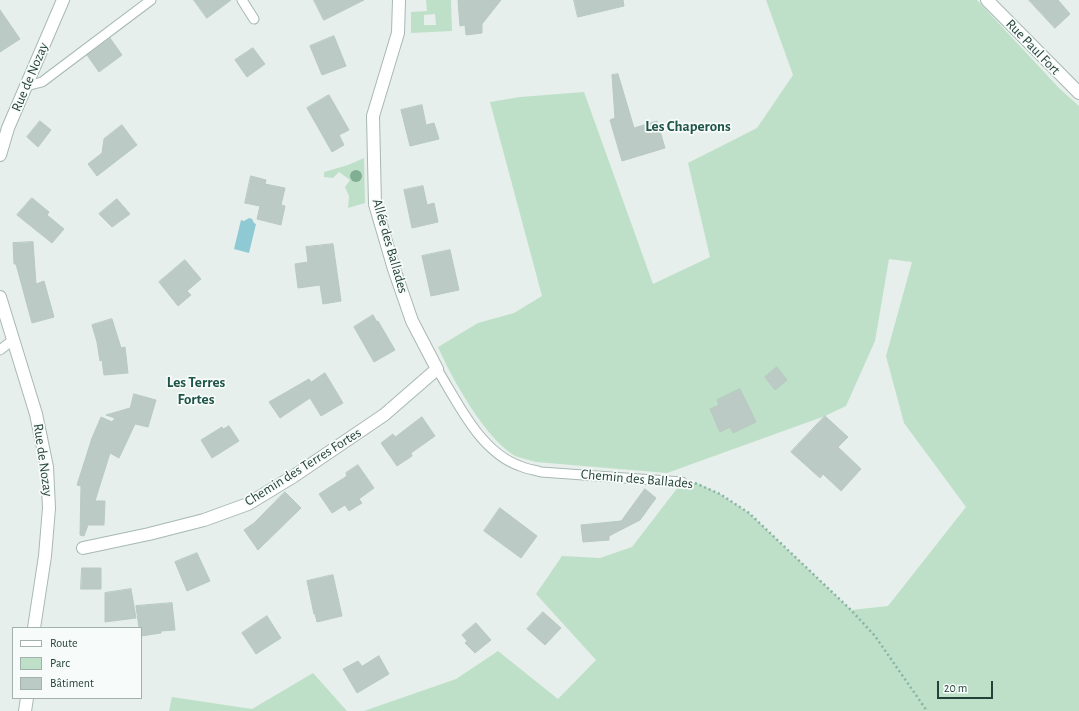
<!DOCTYPE html>
<html>
<head>
<meta charset="utf-8">
<style>
  body { margin:0 }
  #map { position:relative; width:1079px; height:711px; overflow:hidden; background:#e6efeb; font-family:"Alegreya Sans",sans-serif }
  canvas { display:block }
  .legend { position:absolute; left:12px; top:627px; width:130px; height:72px; box-sizing:border-box; background:#f7fbf9; border:1px solid #a3b1ad; margin:0; padding:5px 7px; list-style:none; font-size:12px; color:#24423a }
  .legend li { display:flex; align-items:center; gap:8px; height:20px }
  .legend b { width:20px; border:1px solid #a3b1ad }
  .scale { position:absolute; left:937px; top:681px; width:56px; height:18px; box-sizing:border-box; border:2px solid #24423a; border-top:0; padding-left:5px; font-size:12px; line-height:14px; white-space:nowrap; color:#24423a; -webkit-text-stroke:3px #f7fbf9; paint-order:stroke }
</style>
</head>
<body>
<div id="map">
<canvas width="1079" height="711"></canvas>
<ul class="legend">
<li><b style="height:5px;background:#fff"></b>Route</li>
<li><b style="height:11px;background:#bfe0c8"></b>Parc</li>
<li><b style="height:11px;background:#bbcac4"></b>Bâtiment</li>
</ul>
<div class="scale">20 m</div>
</div>
<script>
const c = document.querySelector('canvas').getContext('2d');
c.lineJoin = 'round';
function fill(path, color) { c.fillStyle = color; c.fill(path, 'evenodd'); }
function stroke(path, color, width, dash) { c.strokeStyle = color; c.lineWidth = width; c.lineCap = dash ? 'butt' : 'round'; c.setLineDash(dash || []); c.stroke(path); }
function drawText(font, color, halo, rows, align = 'center') {
  c.font = font + ' "Alegreya Sans",sans-serif'; c.lineWidth = 3.5; c.setLineDash([]); c.textBaseline = 'middle'; c.strokeStyle = halo; c.fillStyle = color; for (const [text, x, y, turn = 0] of rows) {
    c.save(); c.translate(x, y); c.rotate((+turn || 0) * Math.PI / 180); c.textAlign = isNaN(turn) ? turn : align; if (halo) c.strokeText(text, 0, 0); c.fillText(text, 0, 0); c.restore();
  }
}
fill(new Path2D(`
  M426,0H451L452,31L411,33V12L427,11ZM435,14L436,25H424V15Z
  M766,0H977L1059,88L1079,106V711H364L456,679L498,651L558,699L596,660L536,594L562,556L600,558L632,547L682,482L697,483L720,494L749,513L851,610L888,606L966,507L904,423L886,356L912,262L889,259L875,341L846,406L825,416L667,473L536,462C530,460 524,459 518,457C488,444 451,377 438,347L478,323L514,313L542,296L490,102L520,97L584,92L653,284L710,257L688,163L757,128L793,75Z
  M364,158L365,203L348,208L349,196L345,187L350,180L339,172L333,178L324,177V172L348,165Z
  M313,673L347,711H169L172,697L252,709Z`), '#bfe0c8');
fill(new Path2D(`
  M249,218L252,219L254,223L256,224L249,253L234,249L241,220L244,221Z`), '#8ec9d4');
const building = new Path2D(`
  M194,0H231L207,18Z
  M314,0H364L324,20Z
  M467,0H501L482,24V33L466,35L465,25L460,26L458,1Z
  M574,0H623L624,6L578,17Z
  M1029,0H1058L1070,14L1055,28Z
  M0,10L20,39L0,52Z
  M334,36L346,66L322,75L310,46Z
  M110,38L122,55L99,72L87,55Z
  M253,48L265,64L247,77L235,60Z
  M618,74L634,128L657,121L665,148L622,161L610,120L615,118L612,75Z
  M329,95L349,130L339,135L344,145L332,152L307,108Z
  M422,105L426,125L434,123L439,139L410,146L401,110Z
  M40,121L51,130L38,147L27,137Z
  M122,125L137,145L97,176L88,164L102,153L104,139Z
  M251,176L266,180L265,184L285,188L281,205L285,206L281,225L257,219L260,206L245,203Z
  M423,186L427,205L434,203L438,222L412,228L404,190Z
  M32,198L49,212L47,215L64,229L52,243L17,215Z
  M117,199L130,214L112,227L99,214Z
  M33,242L36,284L44,281L54,317L32,323L16,264H14L13,243Z
  M333,244L341,301L323,304L320,285L298,288L295,264L308,262L306,247Z
  M450,250L459,290L431,296L422,256Z
  M185,260L201,279L187,291L191,295L178,306L159,282Z
  M373,315L377,322L378,321L395,350L374,362L354,327Z
  M112,319L121,348L125,347L128,373L104,375L102,360L100,361L97,342L92,325Z
  M777,367L787,380L775,390L765,377Z
  M325,373L343,403L321,416L310,398L280,418L269,402L309,379L311,382Z
  M740,389L756,422L733,433L730,427L720,432L710,409L719,405L717,400Z
  M134,394L156,400L148,427L135,424L119,458L110,453L95,501H105L104,525H88L84,536L80,535L81,486L77,485L92,438L101,417L112,422L115,418L106,415L130,408Z
  M825,416L848,437L838,447L861,469L841,491L823,474L820,478L791,452Z
  M422,417L435,436L411,453L412,456L397,466L381,443L393,434L395,437Z
  M229,426L239,441L212,458L201,440L222,427L223,429Z
  M358,465L374,488L359,499L362,503L349,511L345,505L332,513L319,494L347,476L346,473Z
  M645,489L656,498L640,520L609,536V540L583,542L581,525L621,521Z
  M285,492L301,508L258,550L244,530L254,523Z
  M500,508L537,536L521,558L484,531Z
  M197,553L210,581L187,591L175,562Z
  M82,568H101V589H81Z
  M333,575L342,616L317,622L315,614H314L307,581Z
  M131,589L136,618L105,622V593Z
  M172,603L175,630L161,631V633L141,636V628H139L136,606Z
  M543,612L561,628L545,645L527,629Z
  M267,616L281,638L256,654L242,633Z
  M476,623L491,640L475,653L465,643L467,641L462,635Z
  M379,656L389,674L357,693L343,669L358,661L362,666Z`);
fill(building, '#bbcac4');
stroke(building, '#b8c9c2', 1);
const service = new Path2D(`
  M242,0L254,19
  M26,86L42,82L151,0
  M0,350L13,340
  M437,369C458,403 480,452 520,466C527,469 534,470 541,472L682,482`);
const minor = new Path2D(`
  M0,155L8,128L63,0
  M0,297L36,414L47,467L49,508L45,556L34,628
  M83,548L149,534L204,520L248,504L294,476L384,415L437,369L412,321L394,269L375,204L373,116L398,33L399,0
  M25,711L27,698`);
const tertiary = new Path2D(`
  M987,0L1079,93`);
stroke(service, '#a8b8b2', 11);
stroke(minor, '#a8b8b2', 14);
stroke(tertiary, '#a8b8b2', 14);
stroke(new Path2D(`
  M695,483L720,494L749,513L851,610L875,636L927,711`), '#86b3a5', 2.5, [2, 3]);
stroke(service, '#fff', 9);
stroke(minor, '#fff', 12);
stroke(tertiary, '#fff', 12);
c.fillStyle = '#80af93';
for (const [x, y] of [
  [356,176]
]) { c.beginPath(); c.arc(x, y, 6, 0, 2 * Math.PI); c.fill(); }
drawText('14px', '#24423a', '#f7fbf9', [
  ["Rue Paul Fort",1033,47,46],
  ["Rue de Nozay",30,77,-67],
  ["Allée des Ballades",390,246,74],
  ["Rue de Nozay",43,460,82],
  ["Chemin des Terres Fortes",303,467,-32],
  ["Chemin des Ballades",637,479,5]
]);
drawText('bold 15px', '#1f5548', '#f7fbf9', [
  ["Les Chaperons",688,126],
  ["Les Terres",196,382],
  ["Fortes",196,399]
]);
</script>
</body>
</html>
